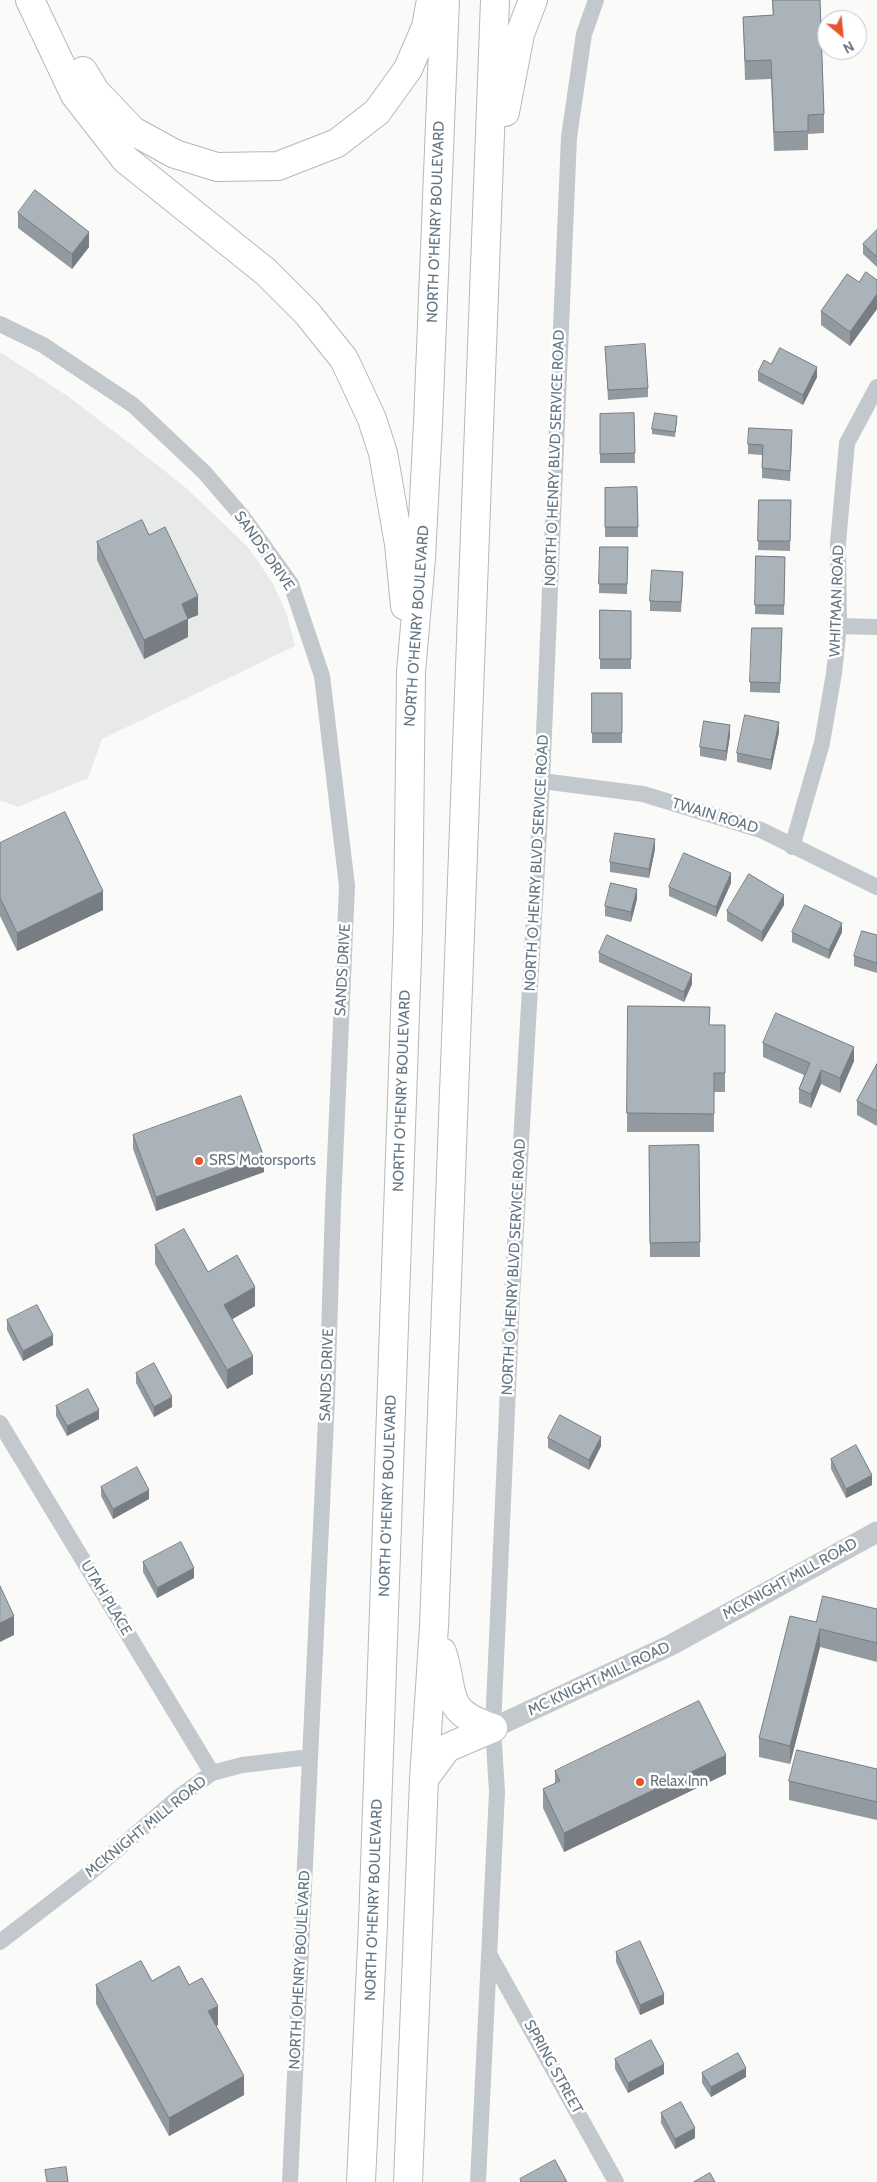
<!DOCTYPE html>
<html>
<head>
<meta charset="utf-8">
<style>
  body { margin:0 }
  #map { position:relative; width:877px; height:2182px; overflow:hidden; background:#fafaf8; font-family:Cabin,sans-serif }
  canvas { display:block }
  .north { position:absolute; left:817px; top:10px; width:50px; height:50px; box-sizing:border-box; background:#fff; border:1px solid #c1c8cd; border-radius:50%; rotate:152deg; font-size:14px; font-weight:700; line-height:20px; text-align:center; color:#657683 }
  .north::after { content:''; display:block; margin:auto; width:18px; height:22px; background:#e4572e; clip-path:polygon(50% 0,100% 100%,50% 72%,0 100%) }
</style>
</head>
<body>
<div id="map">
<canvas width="877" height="2182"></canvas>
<div class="north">N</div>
</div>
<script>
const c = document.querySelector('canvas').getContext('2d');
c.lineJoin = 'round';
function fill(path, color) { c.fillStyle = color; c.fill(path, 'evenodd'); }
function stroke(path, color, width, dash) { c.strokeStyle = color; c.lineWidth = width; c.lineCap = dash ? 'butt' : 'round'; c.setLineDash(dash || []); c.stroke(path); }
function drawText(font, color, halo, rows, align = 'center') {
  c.font = font + ' Cabin,sans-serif'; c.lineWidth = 5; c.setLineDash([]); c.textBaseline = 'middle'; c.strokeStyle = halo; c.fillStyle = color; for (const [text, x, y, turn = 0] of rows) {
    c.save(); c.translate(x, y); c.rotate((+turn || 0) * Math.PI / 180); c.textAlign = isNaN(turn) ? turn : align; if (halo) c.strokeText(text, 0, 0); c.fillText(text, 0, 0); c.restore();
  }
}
fill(new Path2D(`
  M0,352L66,395L128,442L185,487L248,547L272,582L286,612L295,646L102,739L88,778L18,807L0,800Z`), '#e8e9e9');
const motorway = new Path2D(`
  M30,0L75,95L125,159L266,272L307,313L344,359L372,419L383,453L399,544L405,606
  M83,71L95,91L133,131L175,154L217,167L278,166L337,143L377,112L408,69L426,27L431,0
  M505,112L520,34L533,0
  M442,1652C456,1694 440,1710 493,1728
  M424,1779L447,1748L493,1728
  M361,2182L373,1923L408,928L411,672L421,558L428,423L445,0
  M408,2182L424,1779L434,1626L495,0`);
stroke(motorway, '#b4b9bd', 30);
stroke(new Path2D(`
  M0,324L43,345L133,405L204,472L242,516L291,584L322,676L347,886L333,1206L327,1399L290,2182
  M839,626L877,627
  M542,781L643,794L761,830L877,887
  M792,847L822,743L834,673L839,626L838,543L847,443L877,387
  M0,1423L212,1773
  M0,1942L91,1872L180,1796L212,1773L242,1765L310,1757
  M489,1954L616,2182
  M478,2182L497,1792L493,1728L512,1298L542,781L569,137L584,34L596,0`), '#c3c8cc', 16);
stroke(new Path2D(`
  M493,1728L671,1645L877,1532`), '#c3c8cc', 21);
stroke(motorway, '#fff', 28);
fill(new Path2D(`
  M772,0H820L824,114V133L808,134V150L774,151L771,79L745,80L743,17L773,15Z
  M18,213L89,247L72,269L18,228Z
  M877,230V267L863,254V244Z
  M877,280V309L850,346L821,325V311L859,282Z
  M605,347L648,388V397L608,400Z
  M771,364L817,377L803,405L758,381V372Z
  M634,413L635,463H600V414Z
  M677,421L675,437L652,434V429Z
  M792,440L790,481L762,478V455L748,454V444Z
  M637,487L638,537H605V488Z
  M759,500H791L790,551L758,550Z
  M149,535L198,615L188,619V637L144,659L97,560V542Z
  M600,547H628L627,594L599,593Z
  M756,556L785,557L784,615L755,614Z
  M683,582L681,612L650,611V601Z
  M600,610L631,611V669H600Z
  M782,628L780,693L750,692V682Z
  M592,693H622V743H592Z
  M779,732L771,770L737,762V753Z
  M730,735L726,761L700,756V747Z
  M0,843L103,910L17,951L0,916Z
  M655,849L649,878L610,872V862Z
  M731,883L716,917L669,896V887Z
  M637,899L631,922L605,916V906Z
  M784,905L762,942L727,921V911Z
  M792,932H842L829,959L792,942Z
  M877,935V973L854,966V956Z
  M599,953L692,984L684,1002L599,962Z
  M628,1006L710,1025H725V1092H714V1132H627Z
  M763,1043L854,1061L840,1093L821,1084L811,1108L799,1103V1089L804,1075L763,1057Z
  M877,1064V1126L857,1115V1101Z
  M133,1135L264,1172L156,1211L133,1149Z
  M699,1145L700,1257H650L649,1146Z
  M155,1245L208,1272L255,1306L232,1319L253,1374L227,1389L155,1264Z
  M7,1320L53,1345L23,1361L7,1330Z
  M136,1373L172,1407L154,1417L136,1383Z
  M56,1406L99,1419L67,1436L56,1416Z
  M548,1438L601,1446L589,1470L548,1448Z
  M831,1459L872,1485L846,1498L831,1469Z
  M101,1487L149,1499L113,1519L101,1496Z
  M143,1562L194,1578L157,1598L143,1572Z
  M877,1609V1662L820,1647L790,1764L759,1757V1738L816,1622Z
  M877,1769V1820L789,1800V1781Z
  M555,1771L726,1774L564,1852L543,1808V1789L555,1783Z
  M616,1952L664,2004L640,2015L616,1962Z
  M152,1981L189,1985L218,2025L216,2026L244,2095L169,2136L96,2004V1985Z
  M615,2059L664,2074L628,2093L615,2069Z
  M702,2073L746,2077L711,2097L702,2083Z
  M661,2113L695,2138L675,2149L661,2123Z`), '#929a9f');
fill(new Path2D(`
  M89,232V247L72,269V254Z
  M877,294V309L850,346V332Z
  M817,367V377L803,405V395Z
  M198,596V615L188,619V637L144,659V640L182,604Z
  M779,722V732L771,770V760Z
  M730,725V735L726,761V751Z
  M655,839V849L649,878V869Z
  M731,873V883L716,917V907Z
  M637,889V899L631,922V912Z
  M103,891V910L17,951V933Z
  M784,895V905L762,942V932Z
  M842,923V932L829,959V950Z
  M692,974V984L684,1002V992Z
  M854,1047V1061L840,1093V1078Z
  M821,1070V1084L811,1108V1094Z
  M264,1157V1172L156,1211V1197Z
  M255,1287V1306L224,1324V1305Z
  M53,1335V1345L23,1361V1351Z
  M253,1356V1374L227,1389V1370Z
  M172,1397V1407L154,1417V1407Z
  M99,1410V1419L67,1436V1426Z
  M601,1437V1446L589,1470V1460Z
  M872,1475V1485L846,1498V1489Z
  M149,1490V1499L113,1519V1509Z
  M194,1568V1578L157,1598V1588Z
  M14,1616V1635L0,1642V1623Z
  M820,1629V1647L790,1764V1746Z
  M726,1755V1774L564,1852V1833Z
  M664,1994V2004L640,2015V2005Z
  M218,2006V2025L208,2030V2011Z
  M664,2064V2074L628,2093V2083Z
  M746,2068V2077L711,2097V2087Z
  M244,2076V2095L169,2136V2118Z
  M695,2128V2138L675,2149V2139Z`), '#777d82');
const building = new Path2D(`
  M773,0H820L824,114L808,115V131L774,132L771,60L745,61L743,17L773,15Z
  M35,190L89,232L72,254L18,213Z
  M877,230V257L863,244Z
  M866,272L877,280V294L850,332L821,311L847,274L859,282Z
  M645,344L648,388L608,390L605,347Z
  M780,348L817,367L803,395L758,372L764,360L771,364Z
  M634,413L635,453L600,454V414Z
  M655,413L677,416L675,432L652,429Z
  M749,428L792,430L790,471L762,468L763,445L748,444Z
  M637,487L638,527H605V488Z
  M759,500H791L790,541H758Z
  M142,520L149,535L165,527L198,596L182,604L188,619L144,640L97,542Z
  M600,547H628L627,584H599Z
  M756,556L785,557L784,605H755Z
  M652,570L683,572L681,602L650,601Z
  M600,610L631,611V659H600Z
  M752,628H782L780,683L750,682Z
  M592,693H622V733H592Z
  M745,715L779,722L771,760L737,753Z
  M704,721L730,725L726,751L700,747Z
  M65,812L103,891L17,933L0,898V843Z
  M615,833L655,839L649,869L610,862Z
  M684,853L731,873L716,907L669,887Z
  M749,874L784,895L762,932L727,911Z
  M611,883L637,889L631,912L605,906Z
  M805,905L842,923L829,950L792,932Z
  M862,931L877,935V963L854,956Z
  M607,935L692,974L684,992L599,953Z
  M628,1006L710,1007L709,1025H725V1073H714V1114L627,1113Z
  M776,1013L854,1047L840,1078L821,1070L811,1094L799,1089L810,1063L763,1043Z
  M877,1064V1111L857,1101Z
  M241,1096L264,1157L156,1197L133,1135Z
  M699,1145L700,1242L650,1243L649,1146Z
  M184,1229L208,1272L237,1255L255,1287L224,1305L253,1356L227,1370L155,1245Z
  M37,1305L53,1335L23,1351L7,1320Z
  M154,1363L172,1397L154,1407L136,1373Z
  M88,1389L99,1410L67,1426L56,1406Z
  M560,1415L601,1437L589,1460L548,1438Z
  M856,1445L872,1475L846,1489L831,1459Z
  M137,1467L149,1490L113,1509L101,1487Z
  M181,1542L194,1568L157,1588L143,1562Z
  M0,1586L14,1616L0,1623Z
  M823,1596L877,1609V1643L820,1629L790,1746L759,1738L790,1616L816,1622Z
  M699,1701L726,1755L564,1833L543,1789L560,1781L555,1771Z
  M797,1750L877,1769V1802L789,1781Z
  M640,1941L664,1994L640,2005L616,1952Z
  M141,1961L152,1981L179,1966L189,1985L202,1978L218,2006L208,2011L244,2076L169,2118L96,1985Z
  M651,2040L664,2064L628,2083L615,2059Z
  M738,2053L746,2068L711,2087L702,2073Z
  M681,2102L695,2128L675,2139L661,2113Z
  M555,2160L567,2182H521L520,2179Z
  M66,2167L68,2182H47L45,2170Z
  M710,2173L715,2182H694Z`);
fill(building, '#aab3b9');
stroke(building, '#777d82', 1);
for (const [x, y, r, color] of [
  [199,1161,5,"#e4572e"],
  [640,1782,5,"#e4572e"]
]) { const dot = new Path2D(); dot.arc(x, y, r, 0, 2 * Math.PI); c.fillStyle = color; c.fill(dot); stroke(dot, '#fff', 2); }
drawText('15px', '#657683', '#fff', [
  ["NORTH O'HENRY BOULEVARD",436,222,-88],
  ["NORTH O HENRY BLVD SERVICE ROAD",555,458,-88],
  ["SANDS DRIVE",264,551,55],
  ["WHITMAN ROAD",837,601,-88],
  ["NORTH O'HENRY BOULEVARD",417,626,-86],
  ["TWAIN ROAD",715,816,17],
  ["NORTH O HENRY BLVD SERVICE ROAD",537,863,-87],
  ["SANDS DRIVE",343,970,-87],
  ["NORTH O'HENRY BOULEVARD",402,1091,-88],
  ["NORTH O HENRY BLVD SERVICE ROAD",514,1267,-87],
  ["SANDS DRIVE",327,1375,-88],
  ["NORTH O'HENRY BOULEVARD",388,1496,-88],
  ["MCKNIGHT MILL ROAD",790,1579,-29],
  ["UTAH PLACE",106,1598,59],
  ["MC KNIGHT MILL ROAD",599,1679,-25],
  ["MCKNIGHT MILL ROAD",146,1827,-39],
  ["NORTH O'HENRY BOULEVARD",374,1900,-88],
  ["NORTH OHENRY BOULEVARD",300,1970,-87],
  ["SPRING STREET",553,2067,61]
]);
drawText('15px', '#657683', '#fff', [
  ["SRS Motorsports",209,1161],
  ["Relax Inn",650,1782]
], 'left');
</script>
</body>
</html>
